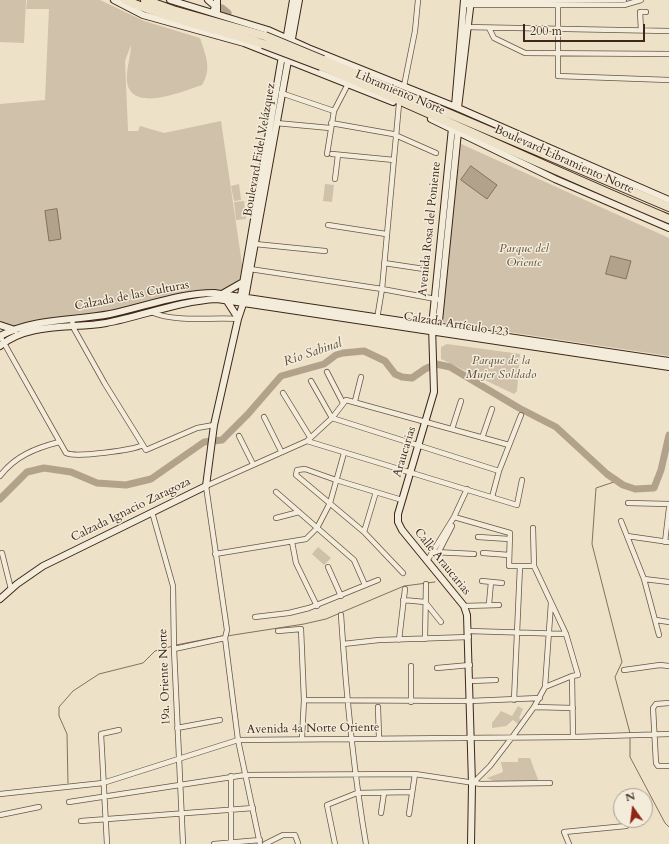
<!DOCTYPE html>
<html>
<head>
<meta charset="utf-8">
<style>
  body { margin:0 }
  #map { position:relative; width:669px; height:844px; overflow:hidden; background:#ede1c8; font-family:Cardo,serif }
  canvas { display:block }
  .north { position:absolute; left:613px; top:788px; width:40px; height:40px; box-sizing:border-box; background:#f3ecdb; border:1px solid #ab9d8d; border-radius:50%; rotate:346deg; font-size:11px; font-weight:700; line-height:16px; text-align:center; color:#3e2718 }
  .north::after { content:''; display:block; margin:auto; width:14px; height:18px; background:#8f2418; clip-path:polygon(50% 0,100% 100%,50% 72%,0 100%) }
  .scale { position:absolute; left:523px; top:24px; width:122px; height:18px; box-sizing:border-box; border:2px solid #3e2718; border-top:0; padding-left:5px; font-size:12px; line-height:14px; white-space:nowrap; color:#3e2718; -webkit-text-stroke:3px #f3ecdb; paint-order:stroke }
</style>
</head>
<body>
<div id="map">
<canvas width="669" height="844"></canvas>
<div class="north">N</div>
<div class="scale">200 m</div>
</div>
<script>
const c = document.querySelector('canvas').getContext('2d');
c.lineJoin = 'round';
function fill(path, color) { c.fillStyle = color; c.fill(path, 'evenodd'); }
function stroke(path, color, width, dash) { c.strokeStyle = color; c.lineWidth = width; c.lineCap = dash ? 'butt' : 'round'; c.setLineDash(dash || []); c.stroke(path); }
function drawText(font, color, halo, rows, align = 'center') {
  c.font = font + ' Cardo,serif'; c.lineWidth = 3; c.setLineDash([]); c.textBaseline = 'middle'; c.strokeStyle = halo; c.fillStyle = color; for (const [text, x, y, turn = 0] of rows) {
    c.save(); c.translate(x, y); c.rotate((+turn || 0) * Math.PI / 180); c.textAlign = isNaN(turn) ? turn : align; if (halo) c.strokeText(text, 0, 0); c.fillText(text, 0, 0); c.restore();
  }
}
fill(new Path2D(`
  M0,0H26L24,43L0,42Z
  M27,0H100L144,21L200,38C206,56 212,69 202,85C184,91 130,114 127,81C126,69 131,56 131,45L125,61L128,131H138L140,126L164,133L221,121L243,271L241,280L222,292L14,327L0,323V104L45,100L49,9H26Z
  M459,143L669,238V356L441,322Z
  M239,184L241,200L234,201L231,186Z
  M325,184L334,185L332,202L323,201Z
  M244,201L246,219L236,220L234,202Z
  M447,344L520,354L517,391L514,394L441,359V347Z
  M318,547L331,558L324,565L312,554Z
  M518,706L523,709L519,718L521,720L518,724L513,720L506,726L492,728V723L501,711L512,716Z
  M518,758H530L539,782H496L487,778L503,772L501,762H518Z`), '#cfc1aa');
const water = new Path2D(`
  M471,166L497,185L487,199L461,180Z
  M57,209L61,239L49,241L45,211Z
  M611,256L631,261L626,279L606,274Z`);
fill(water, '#b2a28c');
stroke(water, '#84715e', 1);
stroke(new Path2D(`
  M617,481L596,488L592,544L622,662L615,677L630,733
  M227,636L304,624L326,619L404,586L435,582
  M176,645L222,636
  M630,738V757L665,823L669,827
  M68,783L67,734L59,716V707L73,691L99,674L143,663L155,651L173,646`), '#84715e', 1);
stroke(new Path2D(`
  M222,8L228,13
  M0,499L27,472L44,468L71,472L97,483L126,485L151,479L204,442L222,440L248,414L281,376L324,364L336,355L343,353L364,351L385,361L395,374L402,377L412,378L425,369L436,364L450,367L519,408L556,427L607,474L623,485L635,489L654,488L661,470L669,435`), '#b2a28c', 7);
const street = new Path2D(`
  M468,1L624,0
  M467,5H624L641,0
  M558,5V76L669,80
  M465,27L669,31
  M489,28L494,38L525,53L669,54
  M641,30L640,12H646
  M404,86L415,31L418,0
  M281,93L334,111
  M276,123L330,128
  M331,123L393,134L436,153
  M327,154L334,111L348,84
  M332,154L394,160
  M335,179L338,155
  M328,225L386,234
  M255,244L325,251
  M384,263L424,269
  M250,269L382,289L441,300
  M151,312C177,323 210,317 238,319
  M72,319L73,327L105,384L146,450L197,428L214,425
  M377,319L382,289L399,104
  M0,336L66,453C76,458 133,450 143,445
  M327,372L343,403
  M311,381L332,418L499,471
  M283,393L310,437
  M355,401L361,377
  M264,417L281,451
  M452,429L461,401
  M239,436L253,464
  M482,438L492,409
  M307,441L332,418L346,400L509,445
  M0,476C15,456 36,448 59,442
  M276,492L354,560L365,585
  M492,497L499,471L521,415
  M402,500L336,480L305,469L297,470L296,475L364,532L403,573
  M628,503L669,504
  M152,512L173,586L174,649L183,844
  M454,517L510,533L509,566H534
  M276,518L299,512
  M621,521L644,579L659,635
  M533,528L534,566
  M364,532L376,492
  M627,536L669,542
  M478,537L509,539
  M292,542L296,563L317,606
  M665,542L669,508
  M434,552L474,554
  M2,553L11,589
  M438,553L452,526
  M483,553L509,555
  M215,554L306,539L317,528L330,503L344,453
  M427,561L454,517L467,489
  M534,566L566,634L578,675L572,676L545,687
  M328,567L341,596
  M644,579L669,582
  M482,581L502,583
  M403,600L425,602
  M425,602L441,622
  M489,604L491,582
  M464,606L499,605
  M341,615C346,692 353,768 366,844
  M255,617L289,613L309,608L378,580
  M656,620L669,622
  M278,631L301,629L304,700L302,738
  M469,631L566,634
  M225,638L227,630L206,486L307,441L517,505L522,480
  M225,638L238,740L260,844
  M425,639L426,584
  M399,640L405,589
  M343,644L379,640L469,637
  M174,649L225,638
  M437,668L470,665
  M624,670L660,665L669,666
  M572,676L573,737
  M470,681L496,680
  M304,700L470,701L540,698
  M514,700L520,566
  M411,702V666
  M669,703L656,704L653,708L656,763L658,766H669
  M378,707L379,738
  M534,707L573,708
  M177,728L220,720
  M231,776V844
  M472,784L490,766L513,736L534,707L545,687L551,603
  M0,794L103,783L238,740L573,737L669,734
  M69,802L245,775L415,774L481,784L550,783
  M381,813L384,793
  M409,814L415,774
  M0,815L39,807
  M81,821L253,808
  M107,844L101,734L119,730
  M214,844L260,840
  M265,844L283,835H295L298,843
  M335,844L327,805L357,793L411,792
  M569,844L564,832L626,826`);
const secondary = new Path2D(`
  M114,0L143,15L244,43L393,102
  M170,0L268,30L308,48L458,108L669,200
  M208,0L215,6L213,13
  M217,11V0
  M286,41L293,0
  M455,106L464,0
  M458,108L471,0
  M431,119L555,179L669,228
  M452,128L432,326L434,392L398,514V522L402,530L464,606L467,615L472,784L471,844
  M222,294L243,282
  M227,301L238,318
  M240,301L282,56
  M0,325L15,330
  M438,331L458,132
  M0,336C34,318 73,321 110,314C144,307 179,293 214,293L669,361
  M0,346C28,322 73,329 106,323C143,316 179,301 217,299L669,367
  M0,599L17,584L43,566L206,486L214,425L238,319L245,298L299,0`);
const highway = new Path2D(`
  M125,0C169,19 217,29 263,44
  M145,0L173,10L265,36
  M323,60L669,207
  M321,66C437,116 552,170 669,219`);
stroke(street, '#6a5644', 6);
stroke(secondary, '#3e2718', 8);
stroke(highway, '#3e2718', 10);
stroke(street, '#f3ecdb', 4.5);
stroke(secondary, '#f3ecdb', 6);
stroke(highway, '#ede1c8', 8);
const highwayBridge = new Path2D(`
  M265,36L323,60
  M263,44L321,66`);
stroke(highwayBridge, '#3e2718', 10, []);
stroke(highwayBridge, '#ede1c8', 8);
drawText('12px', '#3e2718', '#f3ecdb', [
  ["Libramiento Norte",400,93,23],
  ["Boulevard Fidel Velázquez",260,150,-80],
  ["Boulevard Libramiento Norte",564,160,24],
  ["Avenida Rosa del Poniente",430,229,-84],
  ["Calzada de las Culturas",132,296,-11],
  ["Calzada Artículo 123",456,325,9],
  ["Araucarias",405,452,-73],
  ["Calzada Ignacio Zaragoza",131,510,-26],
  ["Calle Araucarias",442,562,51],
  ["19a. Oriente Norte",165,677,-92],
  ["Avenida 4a Norte Oriente",313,729,-1]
]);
drawText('italic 12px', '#624e3c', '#f3ecdb', [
  ["Parque del",524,249],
  ["Oriente",524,263],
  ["Parque de la",501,361],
  ["Mujer Soldado",501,375]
]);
drawText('italic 13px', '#614c3b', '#f3ecdb', [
  ["Río Sabinal",313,353,-19]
]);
</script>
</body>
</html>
